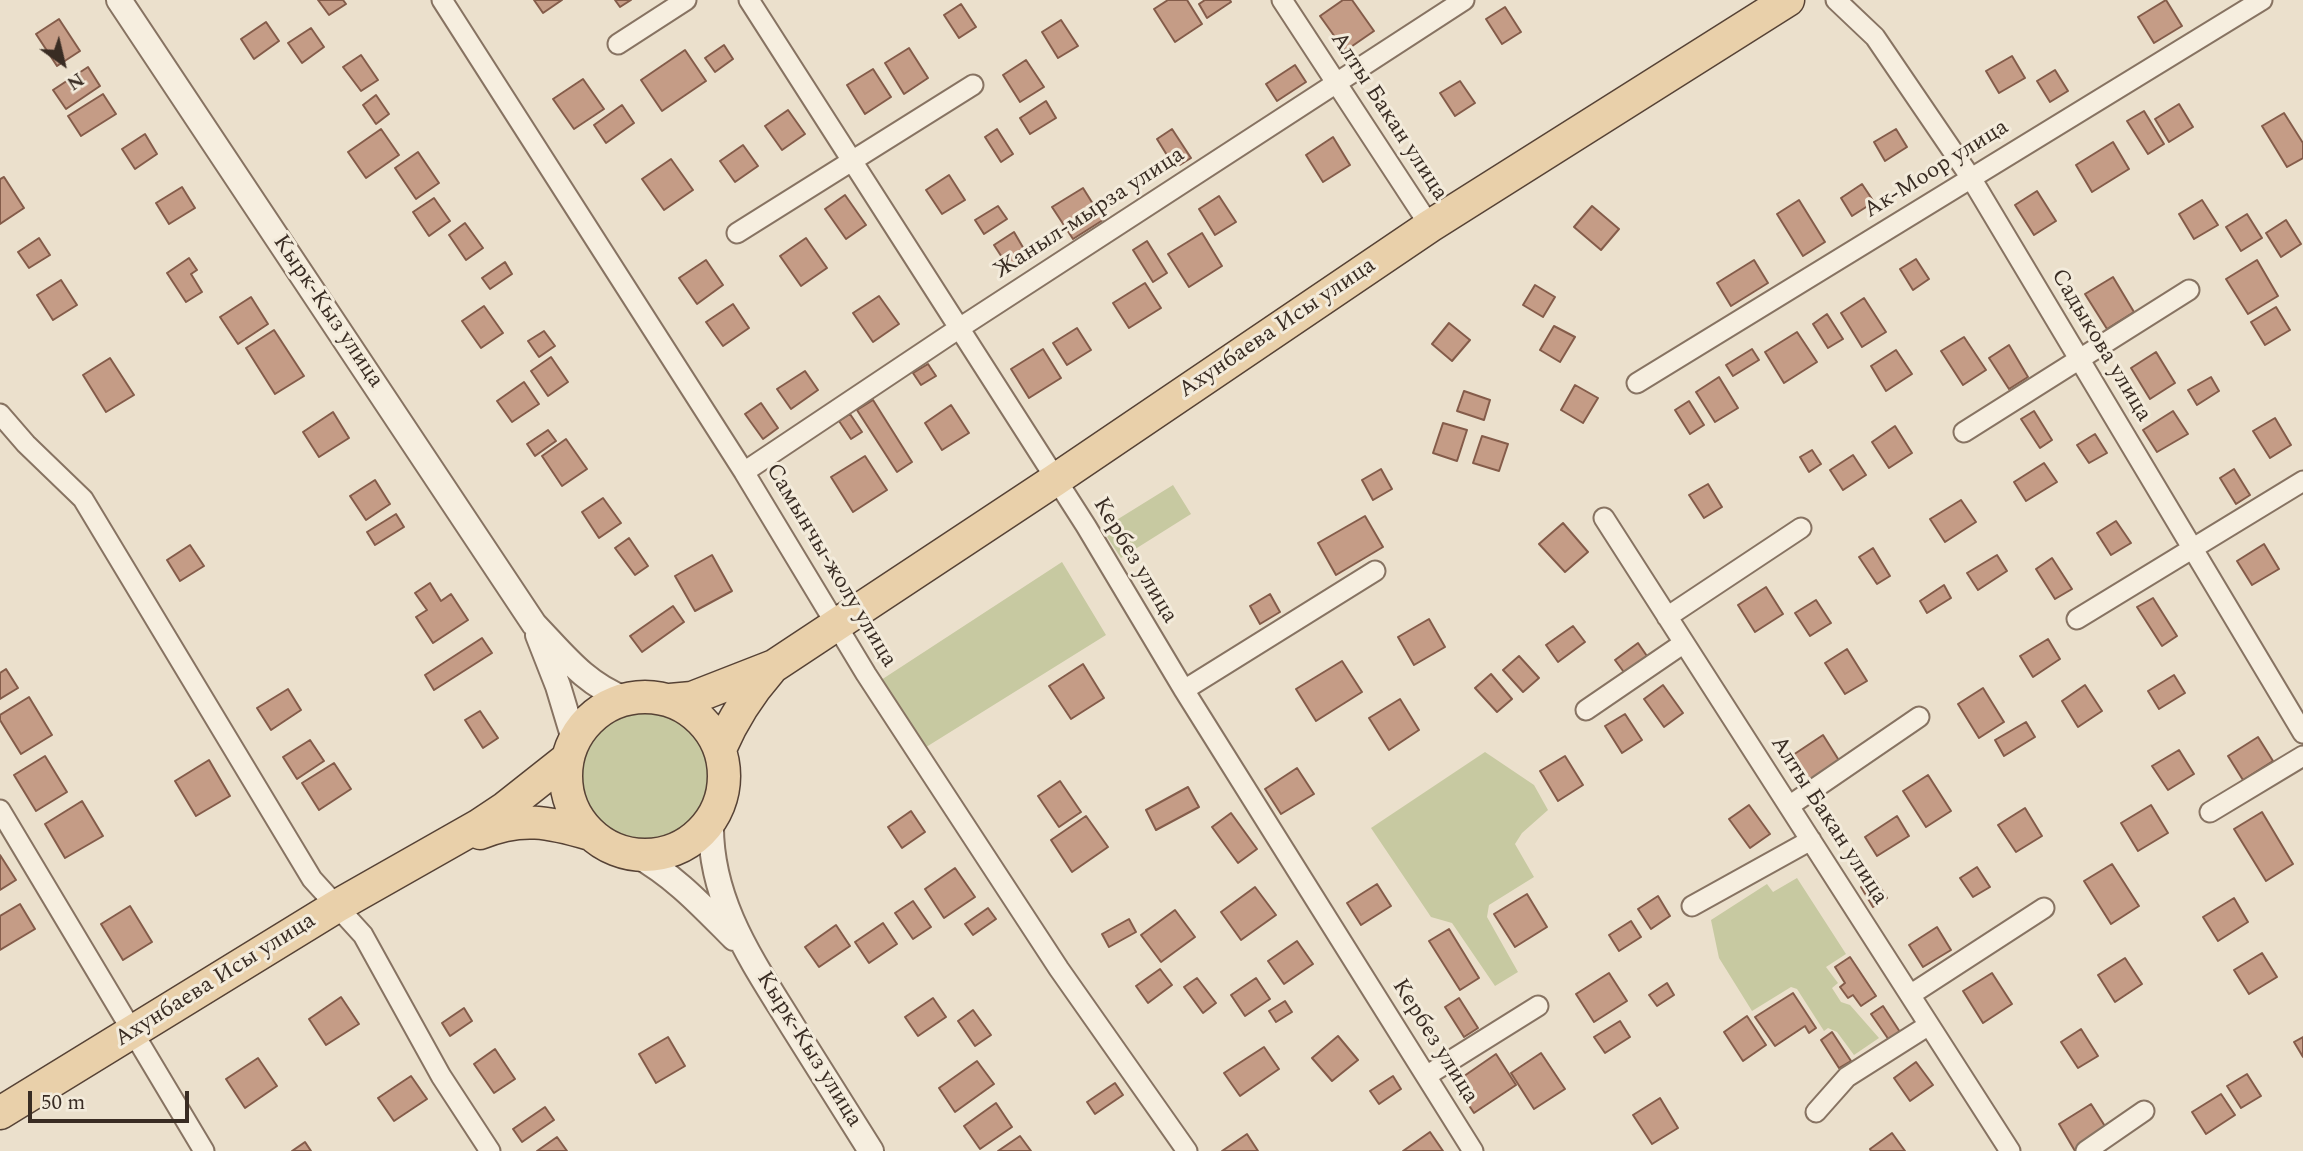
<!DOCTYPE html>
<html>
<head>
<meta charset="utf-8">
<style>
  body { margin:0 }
  #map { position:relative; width:2303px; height:1151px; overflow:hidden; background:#ebe0cc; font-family:Spectral,serif }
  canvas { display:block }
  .north { position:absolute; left:28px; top:28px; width:70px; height:70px; -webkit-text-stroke:5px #f3ebdb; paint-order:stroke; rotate:146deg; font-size:19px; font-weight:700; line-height:28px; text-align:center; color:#392c23 }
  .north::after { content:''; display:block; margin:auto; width:24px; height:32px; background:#392c23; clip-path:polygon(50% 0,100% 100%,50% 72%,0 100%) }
  .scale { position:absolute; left:28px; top:1091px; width:161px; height:32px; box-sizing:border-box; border:4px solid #392c23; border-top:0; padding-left:9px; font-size:21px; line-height:24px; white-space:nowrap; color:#392c23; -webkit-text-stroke:5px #f3ebdb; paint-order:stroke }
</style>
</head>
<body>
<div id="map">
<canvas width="2303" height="1151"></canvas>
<div class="north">N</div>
<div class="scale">50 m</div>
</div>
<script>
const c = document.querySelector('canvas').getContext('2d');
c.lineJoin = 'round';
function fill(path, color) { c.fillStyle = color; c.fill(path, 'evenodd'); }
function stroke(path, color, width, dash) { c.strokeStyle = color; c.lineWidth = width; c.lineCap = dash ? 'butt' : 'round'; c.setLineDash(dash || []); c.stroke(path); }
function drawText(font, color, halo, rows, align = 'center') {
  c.font = font + ' Spectral,serif'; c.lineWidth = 6; c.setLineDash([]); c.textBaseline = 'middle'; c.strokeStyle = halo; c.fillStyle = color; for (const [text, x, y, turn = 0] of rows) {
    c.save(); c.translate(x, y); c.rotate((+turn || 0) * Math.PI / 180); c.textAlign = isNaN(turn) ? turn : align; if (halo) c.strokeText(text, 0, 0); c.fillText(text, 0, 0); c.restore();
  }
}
fill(new Path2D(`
  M1173,485L1191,514L1121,558L1102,529Z
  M1062,562L1106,635L923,749L878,682Z
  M581 776a64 64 0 1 1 128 0a64 64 0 1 1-128 0Z
  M1485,752L1534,785L1548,810L1522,833L1515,844L1534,877L1489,905L1487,917L1518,972L1495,986L1452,923L1431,917L1371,828Z
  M1797,878L1846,954L1826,967L1838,983L1832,988L1841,1002L1850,1005L1879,1038L1854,1055L1837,1032L1828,1028L1824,1031L1797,989L1791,987L1752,1011L1719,958L1711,920L1767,884L1773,892Z`), '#c7c9a1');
const building = new Path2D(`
  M318,0H343L346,4L329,15Z
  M534,0H562L543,13Z
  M615,0H631L620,7Z
  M1168,0H1187L1202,24L1175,42L1154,9Z
  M1205,0H1230L1231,2L1207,18L1199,4Z
  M1343,0H1352L1374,31L1345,51L1320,16Z
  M2166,0L2182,26L2154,43L2138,17Z
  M961,4L976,27L959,38L944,15Z
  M1505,7L1521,32L1502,44L1486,19Z
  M59,19L80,51L57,66L36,34Z
  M1061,20L1078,46L1058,58L1042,32Z
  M266,22L279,41L254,59L241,39Z
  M311,28L324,47L302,63L288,43Z
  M724,45L733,59L715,72L705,58Z
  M909,48L928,78L904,94L885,63Z
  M685,50L706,81L662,111L641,80Z
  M361,55L378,80L361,91L343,67Z
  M2012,56L2025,78L1999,93L1986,71Z
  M1026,60L1044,87L1020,102L1003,75Z
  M1295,65L1306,82L1277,101L1266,84Z
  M88,67L100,86L66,109L53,90Z
  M873,69L891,97L865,114L847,85Z
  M2055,70L2068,91L2050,102L2037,81Z
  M583,79L604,109L574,129L553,99Z
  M1460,81L1475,103L1455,116L1440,93Z
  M103,94L116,114L81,136L68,116Z
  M376,95L389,114L376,124L363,105Z
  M1046,101L1056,118L1030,134L1020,118Z
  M2179,104L2193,127L2169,142L2155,119Z
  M622,105L634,123L606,143L594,125Z
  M788,110L805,134L782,150L765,126Z
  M2144,111L2164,144L2148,154L2127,121Z
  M2284,113L2303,143V158L2287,167L2262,126Z
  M381,129L399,155L366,178L348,152Z
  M997,129L1013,154L1001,162L985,137Z
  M1172,129L1191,158L1175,168L1157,139Z
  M1896,129L1907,147L1885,161L1874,142Z
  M145,134L157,154L135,169L122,149Z
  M1333,137L1350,165L1323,182L1306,155Z
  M2113,142L2129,169L2092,192L2076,165Z
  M743,145L758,166L735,182L720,161Z
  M418,152L439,183L416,199L395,168Z
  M671,159L693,190L664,210L642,179Z
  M949,175L965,200L942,214L926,190Z
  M4,177L24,208L0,224V179Z
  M1862,184L1874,202L1852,216L1841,198Z
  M182,187L195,208L169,224L156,203Z
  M1083,188L1103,220L1073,239L1052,207Z
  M2037,191L2056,221L2034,235L2015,205Z
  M845,195L866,225L846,239L825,209Z
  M1219,196L1236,222L1215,235L1199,209Z
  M434,198L450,221L429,236L413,212Z
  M1799,200L1825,242L1803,256L1777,214Z
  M2202,200L2218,225L2194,239L2179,214Z
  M998,206L1007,219L984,234L975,220Z
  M1592,206L1619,229L1601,250L1574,227Z
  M2247,214L2262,238L2241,251L2226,227Z
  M2286,220L2301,244L2281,257L2266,233Z
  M465,223L483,248L466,260L449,235Z
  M1014,232L1028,256L1009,268L994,245Z
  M1202,233L1222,266L1189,287L1168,254Z
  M39,238L50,255L29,268L18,252Z
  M806,238L827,268L801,286L780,256Z
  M1147,241L1167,273L1153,282L1133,250Z
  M189,258L197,270L191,274L202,292L186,302L167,273Z
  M1916,259L1929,279L1913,290L1900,269Z
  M706,260L723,285L697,304L679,278Z
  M1754,260L1768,283L1731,306L1717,283Z
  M2257,260L2278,296L2248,314L2226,279Z
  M505,262L512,274L490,289L482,278Z
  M2113,277L2134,312L2107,329L2085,294Z
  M61,280L77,305L53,320L37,295Z
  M1145,283L1161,308L1129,328L1113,303Z
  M1535,285L1555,297L1543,317L1523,305Z
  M879,296L899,324L873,342L853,313Z
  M251,297L268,324L238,344L220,317Z
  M1864,298L1886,332L1862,347L1841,313Z
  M733,304L749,328L723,346L706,322Z
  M484,306L503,333L481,348L462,321Z
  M2276,307L2290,330L2265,345L2251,322Z
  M1827,314L1843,339L1828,348L1813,324Z
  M1449,323L1470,340L1452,361L1432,344Z
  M1554,326L1575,337L1560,362L1540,350Z
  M1077,328L1091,350L1067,365L1053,343Z
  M274,330L304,376L275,394L246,348Z
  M544,331L555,346L539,357L528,341Z
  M1797,332L1817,362L1784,383L1765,352Z
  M1964,337L1986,370L1963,385L1941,351Z
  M2009,345L2028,377L2009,389L1989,358Z
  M1043,349L1061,378L1029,398L1011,369Z
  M1752,349L1759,360L1733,376L1726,365Z
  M1896,350L1912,374L1886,391L1871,366Z
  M2156,352L2175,383L2150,399L2131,368Z
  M551,357L568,382L548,396L531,371Z
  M110,358L134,395L106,412L83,375Z
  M928,364L936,376L921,385L913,373Z
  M805,371L818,390L791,409L777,389Z
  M1719,377L1738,408L1715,422L1696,392Z
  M2211,377L2219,391L2197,405L2188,390Z
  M524,382L539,404L512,422L497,401Z
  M1575,385L1598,398L1583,423L1561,410Z
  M1464,391L1490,400L1484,420L1457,411Z
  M873,400L912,462L897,472L857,410Z
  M1689,401L1704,425L1690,434L1675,410Z
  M761,403L778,428L763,439L745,414Z
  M951,405L969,433L942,450L925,423Z
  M2034,411L2052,440L2040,448L2021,419Z
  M2173,411L2188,434L2157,452L2143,430Z
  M333,412L349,438L319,457L303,432Z
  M850,414L862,432L851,439L839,421Z
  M2275,418L2291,445L2270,458L2253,431Z
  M1443,423L1467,430L1457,461L1433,453Z
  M1895,426L1912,453L1889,468L1872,442Z
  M548,430L556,441L535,456L527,444Z
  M2095,434L2107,453L2089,463L2077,445Z
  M1482,436L1508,444L1499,471L1473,463Z
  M566,439L587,469L562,486L542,456Z
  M1812,450L1821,464L1809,472L1800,457Z
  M1853,455L1866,475L1843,490L1830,470Z
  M865,456L887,490L853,512L831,477Z
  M2044,463L2057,482L2026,501L2014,482Z
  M1381,469L1392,489L1373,500L1362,480Z
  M2234,469L2250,495L2236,504L2220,478Z
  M375,480L390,504L366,520L350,496Z
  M1708,484L1722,507L1704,518L1689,495Z
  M603,498L621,523L599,538L582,512Z
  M1961,500L1976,522L1945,542L1930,519Z
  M396,514L404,527L375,545L367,532Z
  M1365,516L1383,547L1336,575L1318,543Z
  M2116,521L2131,543L2111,555L2097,533Z
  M1563,523L1588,552L1565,572L1539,544Z
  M629,538L648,566L635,575L615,548Z
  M2264,544L2279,569L2252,585L2237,561Z
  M190,545L204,566L180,581L167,560Z
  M1873,548L1890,576L1877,584L1859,557Z
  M712,555L732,591L695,611L675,576Z
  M1997,555L2007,571L1978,590L1967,573Z
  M2052,558L2072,589L2055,599L2036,569Z
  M430,583L441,601L451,594L468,620L433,643L416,617L427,610L415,593Z
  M1944,585L1951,598L1927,613L1920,601Z
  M1766,587L1783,614L1755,632L1738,605Z
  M1270,594L1280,612L1260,624L1250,606Z
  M2153,598L2177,636L2162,646L2137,607Z
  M1816,600L1831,623L1810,636L1795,613Z
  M673,606L684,622L642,652L630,636Z
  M1429,619L1445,647L1414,665L1398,637Z
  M1573,626L1585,642L1558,662L1546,645Z
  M482,638L492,653L434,690L425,675Z
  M2048,639L2060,659L2033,677L2020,656Z
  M1638,643L1649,659L1626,675L1615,660Z
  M1847,649L1867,681L1845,694L1825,663Z
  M1519,656L1539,678L1523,692L1503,670Z
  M1342,661L1362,692L1316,721L1296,689Z
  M1083,664L1104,698L1071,719L1049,686Z
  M6,669L18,688L0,699V673Z
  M1491,674L1512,699L1497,712L1475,688Z
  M2174,675L2185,693L2159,709L2148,691Z
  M1663,685L1683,713L1664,727L1644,699Z
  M2085,685L2102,711L2078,727L2062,701Z
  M1983,688L2004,722L1979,738L1958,704Z
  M288,689L301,710L271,730L257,708Z
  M29,697L52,735L21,754L0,720V715Z
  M1400,699L1419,730L1389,750L1369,718Z
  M480,711L498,738L483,748L465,720Z
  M1625,714L1642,740L1622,753L1605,726Z
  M2026,722L2035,737L2004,756L1995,740Z
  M1823,735L1840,762L1807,783L1790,757Z
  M2258,737L2273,761L2243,780L2228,756Z
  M310,740L324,761L297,779L283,757Z
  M2179,750L2194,774L2168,790L2152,766Z
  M45,756L67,792L36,811L14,775Z
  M1565,756L1583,785L1558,801L1540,771Z
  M209,760L230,796L196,816L175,781Z
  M334,763L351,789L319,810L302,783Z
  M1297,768L1314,794L1281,814L1265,789Z
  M1928,775L1951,811L1926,827L1903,791Z
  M1060,781L1081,812L1059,827L1038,796Z
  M1188,787L1199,807L1156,830L1146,810Z
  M82,801L103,836L65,858L45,824Z
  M1749,805L1770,834L1750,848L1729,819Z
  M2151,805L2168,833L2138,851L2121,823Z
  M2025,808L2042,836L2016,852L1998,825Z
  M911,811L925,832L902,848L888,827Z
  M2262,812L2293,864L2266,881L2234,829Z
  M1231,813L1257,849L1238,863L1212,827Z
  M1086,816L1108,847L1072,872L1051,840Z
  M1897,816L1909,836L1877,856L1865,837Z
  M0,855L16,880L0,890Z
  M2112,864L2139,906L2111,924L2084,881Z
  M1977,867L1990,887L1973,897L1960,878Z
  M955,868L975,897L944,918L925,889Z
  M1875,879L1887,898L1873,907L1861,887Z
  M1377,884L1391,906L1361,925L1347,903Z
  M1255,887L1276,915L1241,940L1221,912Z
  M1527,894L1547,927L1515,947L1494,914Z
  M1658,896L1670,916L1651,929L1638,909Z
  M2234,898L2248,922L2218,941L2203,917Z
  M913,901L931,927L913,939L895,913Z
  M20,904L35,929L0,950V916Z
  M130,906L152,942L123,960L101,924Z
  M988,908L996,919L973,935L965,924Z
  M1175,910L1195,937L1161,962L1141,935Z
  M1129,919L1136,932L1109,947L1102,934Z
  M1631,921L1641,937L1619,951L1609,935Z
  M883,923L897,944L869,963L855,942Z
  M836,925L850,946L819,967L805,947Z
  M1937,927L1951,950L1923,967L1909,945Z
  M1449,929L1479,978L1460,990L1429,941Z
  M1297,941L1313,964L1284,984L1268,961Z
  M2262,953L2277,977L2249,994L2234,970Z
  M1850,957L1876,996L1861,1006L1853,995L1848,998L1840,987L1845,983L1835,967Z
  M2125,958L2142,984L2115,1002L2098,975Z
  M1160,969L1172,985L1148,1003L1136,986Z
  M1609,973L1627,1001L1594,1022L1576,994Z
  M1992,973L2012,1004L1983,1023L1963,991Z
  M1197,978L1216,1003L1203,1013L1184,987Z
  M1256,978L1270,999L1245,1016L1231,995Z
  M1667,983L1674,995L1657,1006L1649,995Z
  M1793,993L1816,1028L1809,1033L1805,1026L1775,1046L1755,1017Z
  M341,997L359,1024L326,1045L309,1019Z
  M933,998L946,1017L918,1036L905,1017Z
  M1459,998L1478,1028L1464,1037L1445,1007Z
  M1285,1001L1292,1012L1276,1022L1269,1011Z
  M1883,1006L1900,1032L1889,1040L1871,1014Z
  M464,1008L472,1021L450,1036L442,1023Z
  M973,1010L991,1035L975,1046L958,1021Z
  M1747,1016L1766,1045L1743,1061L1724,1032Z
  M1620,1021L1630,1037L1605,1053L1594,1037Z
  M2081,1029L2098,1056L2078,1068L2061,1042Z
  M1832,1032L1851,1061L1839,1068L1821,1040Z
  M1338,1036L1358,1060L1332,1081L1312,1058Z
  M668,1037L685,1066L656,1083L639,1054Z
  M2303,1037V1057L2294,1042Z
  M1264,1047L1279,1069L1240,1096L1224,1073Z
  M495,1049L515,1079L494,1093L474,1064Z
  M1541,1053L1565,1089L1534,1109L1511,1073Z
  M1496,1054L1516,1085L1474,1113L1454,1083Z
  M258,1058L277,1086L245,1108L226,1079Z
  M977,1061L994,1084L955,1112L939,1088Z
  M1916,1062L1933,1085L1910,1101L1894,1078Z
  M2247,1074L2261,1096L2241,1108L2227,1086Z
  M411,1076L427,1099L394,1121L378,1098Z
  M1393,1076L1401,1089L1379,1104L1370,1091Z
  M1115,1083L1123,1095L1095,1114L1087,1102Z
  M2221,1094L2235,1115L2206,1134L2192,1112Z
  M1660,1098L1678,1128L1652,1144L1633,1115Z
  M996,1103L1012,1127L980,1149L964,1126Z
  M2091,1104L2108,1131L2075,1151L2059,1124Z
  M545,1107L554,1120L522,1142L513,1129Z
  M1430,1132L1443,1151H1403Z
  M1892,1133L1905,1151H1871L1870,1149Z
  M1247,1134L1258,1151H1222Z
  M1020,1136L1031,1151H998Z
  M557,1137L567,1151H537Z
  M305,1142L311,1151H292Z`);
fill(building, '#c59c86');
stroke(building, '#845c4a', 2);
const minor = new Path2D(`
  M442,0L744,472L866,674L1059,969L1187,1151
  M749,0L1086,526L1184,690L1473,1151
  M1282,0L1430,226
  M1836,0L1875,37L1971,178L2303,733
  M618,44L686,0
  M737,233L973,85
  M1637,383L2262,0
  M0,414L26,444L83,499L312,879L363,935L441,1076L490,1151
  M1964,432L2189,290
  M744,472L958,329L1464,0
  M1604,518L2010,1151
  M1667,617L1801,528
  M2077,619L2303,481
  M1184,690L1375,571
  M1586,710L1684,643
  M1789,806L1919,717
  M0,810L204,1151
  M2210,812L2303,756
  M1692,906L1811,840
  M1910,995L2044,908
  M1426,1076L1538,1006
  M1816,1112L1847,1077L1929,1025
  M2086,1151L2144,1111`);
const tertiary = new Path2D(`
  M119,0L534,624C563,654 585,684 625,699
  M538,635L558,686L574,739
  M711,821C709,901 753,962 793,1027C819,1069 845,1110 871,1151
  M635,854C676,877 702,906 734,938`);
const primary = new Path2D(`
  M566 776a79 79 0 1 1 158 0a79 79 0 1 1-158 0Z
  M670,700L692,698L774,666L1055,480L1430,226L1788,0
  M720,749C733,719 748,695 770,670
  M480,833C522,816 549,822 590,834
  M0,1113L337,906L478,826L505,808L567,759`);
stroke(minor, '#877362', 23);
stroke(tertiary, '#877362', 28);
stroke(primary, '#564235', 35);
stroke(minor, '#f6eedf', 19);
stroke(tertiary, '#f6eedf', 24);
stroke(primary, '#e9d0aa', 32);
drawText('23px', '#392c23', '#f3ebdb', [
  ["Алты Бакан улица",1388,117,57],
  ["Ак-Моор улица",1937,170,-32],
  ["Жаныл-мырза улица",1090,214,-33],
  ["Кырк-Кыз улица",327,312,56],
  ["Ахунбаева Исы улица",1278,329,-34],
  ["Садыкова улица",2100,346,59],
  ["Кербез улица",1134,561,59],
  ["Самынчы-жолу улица",830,566,59],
  ["Алты Бакан улица",1828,821,57],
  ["Ахунбаева Исы улица",216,981,-32],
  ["Кербез улица",1434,1042,58],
  ["Кырк-Кыз улица",808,1050,58]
]);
</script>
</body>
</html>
